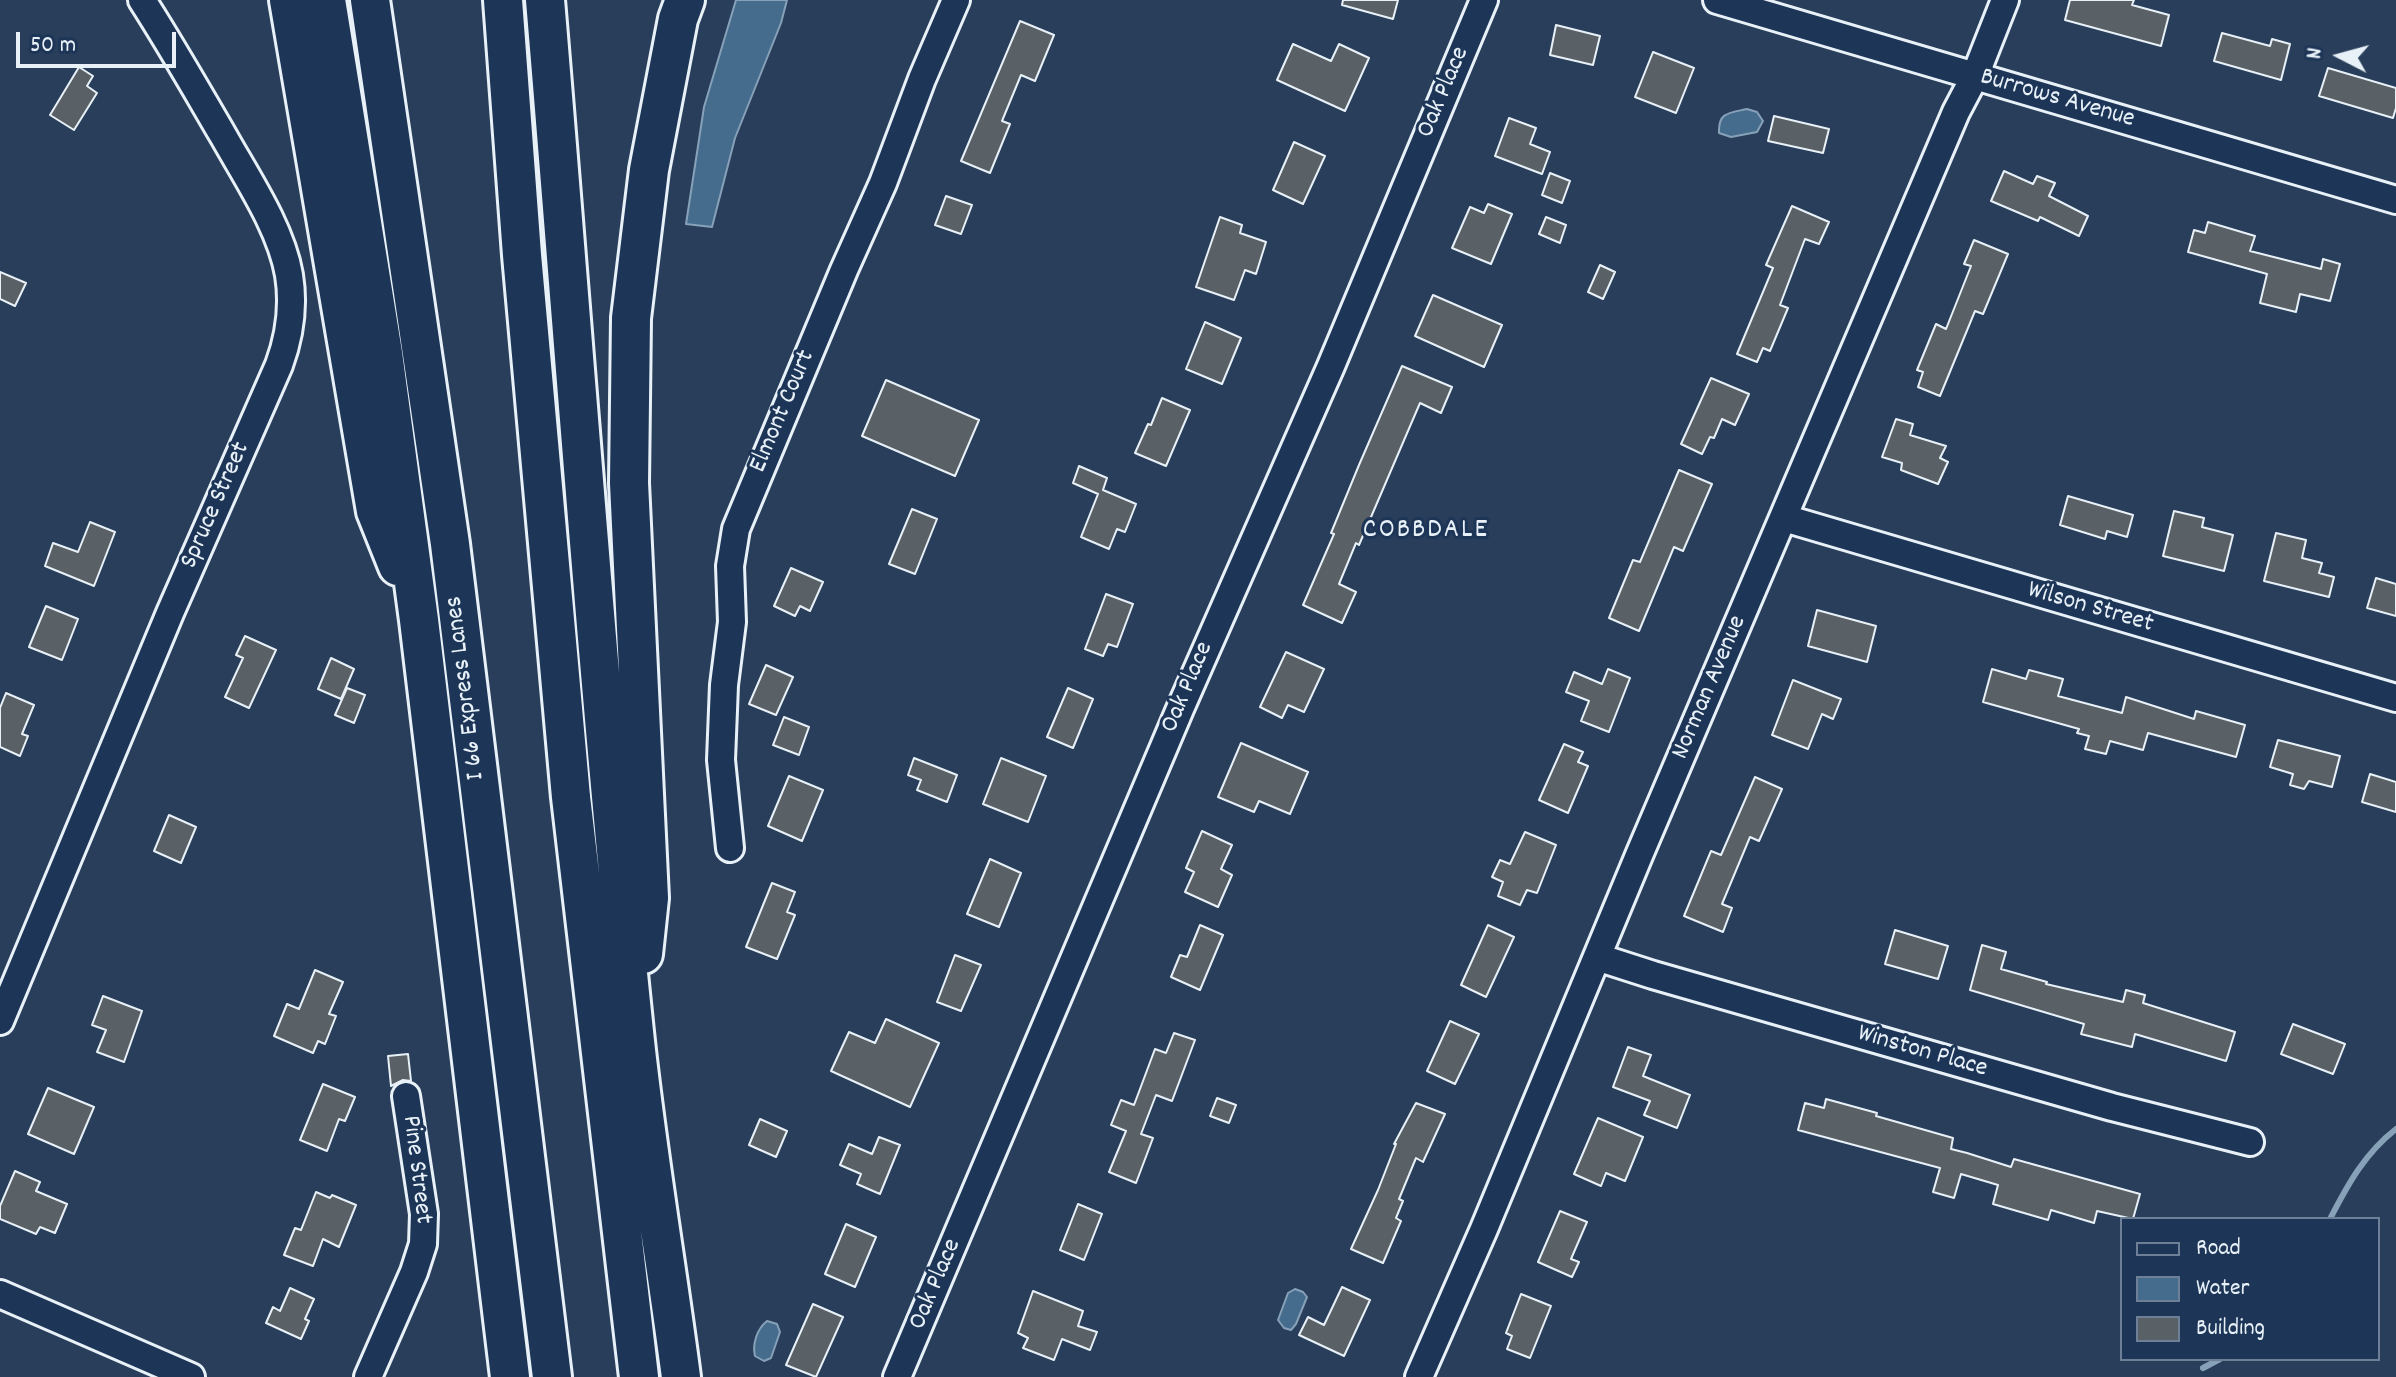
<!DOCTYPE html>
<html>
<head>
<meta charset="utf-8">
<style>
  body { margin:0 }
  #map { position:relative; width:2396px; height:1377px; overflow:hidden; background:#293e5a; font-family:Dekko,sans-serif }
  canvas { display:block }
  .legend { position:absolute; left:2120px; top:1217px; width:260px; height:144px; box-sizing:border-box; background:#1d3557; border:2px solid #6e8097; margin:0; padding:10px 14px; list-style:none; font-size:24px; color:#e8f1f8 }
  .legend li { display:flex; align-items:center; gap:16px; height:40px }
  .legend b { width:40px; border:2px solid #6e8097 }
  .north { position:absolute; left:2300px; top:16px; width:80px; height:80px; -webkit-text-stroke:6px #1d3557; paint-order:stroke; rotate:276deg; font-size:22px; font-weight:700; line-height:32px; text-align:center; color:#e8f1f8 }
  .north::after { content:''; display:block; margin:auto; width:28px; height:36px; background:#e8f1f8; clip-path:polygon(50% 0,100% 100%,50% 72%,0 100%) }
  .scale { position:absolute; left:16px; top:32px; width:160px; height:36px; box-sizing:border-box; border:4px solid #e8f1f8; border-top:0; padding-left:10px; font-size:24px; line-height:28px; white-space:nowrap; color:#e8f1f8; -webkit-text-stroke:6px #1d3557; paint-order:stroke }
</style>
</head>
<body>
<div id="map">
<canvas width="2396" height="1377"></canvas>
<ul class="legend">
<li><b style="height:10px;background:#1d3557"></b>Road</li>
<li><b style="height:22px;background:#456c8d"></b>Water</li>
<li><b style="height:22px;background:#5a6166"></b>Building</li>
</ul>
<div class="north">N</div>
<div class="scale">50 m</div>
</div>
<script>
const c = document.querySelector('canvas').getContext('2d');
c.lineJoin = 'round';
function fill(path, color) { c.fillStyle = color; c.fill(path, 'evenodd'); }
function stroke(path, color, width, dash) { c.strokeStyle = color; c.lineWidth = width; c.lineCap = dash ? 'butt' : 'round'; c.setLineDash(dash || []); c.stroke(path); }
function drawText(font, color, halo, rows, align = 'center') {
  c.font = font + ' Dekko,sans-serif'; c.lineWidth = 6; c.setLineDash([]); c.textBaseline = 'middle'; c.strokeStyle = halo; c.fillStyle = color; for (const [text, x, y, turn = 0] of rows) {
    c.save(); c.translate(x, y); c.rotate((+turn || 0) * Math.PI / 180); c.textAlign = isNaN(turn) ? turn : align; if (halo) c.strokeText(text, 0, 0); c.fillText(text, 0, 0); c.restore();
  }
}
const water = new Path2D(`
  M736,0H787L781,23L735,138L712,227L686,224L704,107Z
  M1747,109L1757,112L1763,121L1757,132L1731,137L1719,133C1718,112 1729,113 1747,109Z
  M1295,1289L1303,1292L1307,1297L1296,1324L1291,1330L1284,1328L1278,1320L1288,1293Z
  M767,1321L777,1324L780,1332L771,1358L764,1361L755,1356C752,1344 757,1329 767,1321Z`);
fill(water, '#456c8d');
stroke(water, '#86a1b8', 2);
stroke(new Path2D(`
  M2330,1219C2348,1184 2365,1153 2396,1129
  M2203,1368L2220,1359`), '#86a1b8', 6);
const building = new Path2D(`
  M1343,0H1398L1393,19L1342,5Z
  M2070,0H2134L2132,5L2169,15L2161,46L2065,20Z
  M1020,21L1054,35L1035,81L1021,75L1002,121L1010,124L990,173L961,161Z
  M1556,25L1600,36L1593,65L1550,55Z
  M2222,33L2270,46L2272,39L2290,44L2281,80L2214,61Z
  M1293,44L1331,61L1339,44L1369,58L1345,111L1277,80Z
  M1653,52L1694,68L1676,113L1635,97Z
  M79,67L93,76L87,86L97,93L74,130L50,115Z
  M2328,68L2396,88V108L2393,118L2319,96Z
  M1774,116L1829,129L1823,153L1768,141Z
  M1509,118L1536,128L1530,144L1550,152L1542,174L1495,156Z
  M1294,142L1325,156L1303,204L1273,190Z
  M2004,171L2033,184L2037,176L2055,183L2049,196L2088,216L2079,236L2040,217L2038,221L1991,201Z
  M1550,173L1570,181L1562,203L1542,195Z
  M946,196L972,205L961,234L935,225Z
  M1488,204L1512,214L1491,264L1452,248L1470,207L1484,213Z
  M1792,206L1829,222L1819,244L1805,239L1780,305L1788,308L1770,351L1763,348L1757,362L1737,354L1773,268L1766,265Z
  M1220,217L1242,225L1240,233L1266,242L1256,274L1245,270L1234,300L1196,287Z
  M1546,217L1566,225L1560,243L1539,234Z
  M2208,222L2255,236L2250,251L2321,269L2323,259L2340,264L2330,301L2300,294L2296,312L2260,303L2267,274L2188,252L2194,230L2205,233Z
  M1974,240L2008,254L1983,314L1975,311L1940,396L1918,387L1923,372L1917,370L1936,324L1946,329L1971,266L1964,264Z
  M1600,265L1615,272L1603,299L1588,292Z
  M0,272L26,283L15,306L0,299Z
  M1433,295L1502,325L1484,367L1415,336Z
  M1205,322L1241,338L1222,384L1186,369Z
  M1402,366L1452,387L1441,413L1420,403L1359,545L1356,543L1339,584L1356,592L1342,623L1303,605L1334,534L1331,533L1359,465Z
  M1711,378L1749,394L1735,425L1722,419L1714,438L1710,437L1702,454L1681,444Z
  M886,380L979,420L955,476L862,436Z
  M1162,398L1190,410L1166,466L1135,453L1148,424L1151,425Z
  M1896,419L1913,424L1910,435L1946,446L1940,458L1948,462L1938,484L1901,470L1902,463L1882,457Z
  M1079,466L1107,478L1103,490L1136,504L1125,532L1117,529L1109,549L1081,537L1098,494L1073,483Z
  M1679,470L1712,484L1683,551L1674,547L1639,631L1609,618L1633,560L1640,562Z
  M2068,496L2133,515L2127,537L2107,531L2105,539L2060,525Z
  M912,509L937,519L915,574L889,564Z
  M2174,511L2204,518L2202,527L2233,535L2224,571L2163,556Z
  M90,522L115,532L94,586L45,566L53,543L78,552Z
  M2276,533L2306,540L2302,558L2322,563L2319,573L2334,577L2329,597L2264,581Z
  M791,568L823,582L810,611L800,606L795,616L774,606Z
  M2376,578L2396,584V616L2367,608Z
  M1106,594L1133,604L1117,647L1108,644L1103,656L1085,649Z
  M46,606L78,619L62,660L29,647Z
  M1817,610L1876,626L1867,662L1808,646Z
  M245,636L276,650L249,708L225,697L243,658L236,655Z
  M1286,652L1324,669L1304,712L1288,705L1282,718L1260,707Z
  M331,658L354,669L341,699L318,689Z
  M766,665L793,677L776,715L749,704Z
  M1608,669L1630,678L1609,732L1581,721L1589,701L1566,692L1574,672L1602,684Z
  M1992,669L2026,679L2029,670L2063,679L2058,696L2122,713L2126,697L2194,719L2196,711L2245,725L2236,757L2148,733L2143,750L2110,741L2106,754L2085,749L2089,736L2077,733L2079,729L1983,702Z
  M1793,680L1841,699L1833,719L1822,714L1808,749L1772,735Z
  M347,688L365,695L354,723L335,715Z
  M1068,688L1093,699L1073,748L1047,737Z
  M6,693L34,705L22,734L28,736L20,756L0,747V708Z
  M784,717L809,727L799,755L773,745Z
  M2278,740L2340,756L2332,787L2309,781L2304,789L2290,785L2293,774L2270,767Z
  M1241,743L1308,772L1290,814L1259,801L1254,812L1218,797Z
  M1564,744L1583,752L1578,762L1588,766L1568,813L1539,800Z
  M914,758L957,775L947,802L917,790L921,780L908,775Z
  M1001,758L1046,776L1028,822L983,804Z
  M2370,774L2396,782V812L2362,802Z
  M789,776L823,790L802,841L768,826Z
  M1755,777L1782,789L1759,841L1750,837L1722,904L1732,908L1723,932L1684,916L1711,851L1721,855Z
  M169,815L196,827L181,863L154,851Z
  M1202,831L1232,845L1221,869L1232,875L1218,907L1185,892L1194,872L1186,868Z
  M1525,832L1556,845L1537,893L1527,890L1520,905L1498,896L1503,882L1492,877L1500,860L1510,864Z
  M990,859L1021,873L999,927L967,914Z
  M772,883L795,892L787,912L795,915L777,959L746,947Z
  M1200,925L1223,935L1200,990L1171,977L1180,955L1187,957Z
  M1488,925L1514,937L1486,997L1461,985Z
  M1895,930L1948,946L1938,979L1885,964Z
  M1982,945L2006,952L2001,969L2047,982L2046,984L2123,1002L2126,990L2145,995L2143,1003L2235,1032L2226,1061L2135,1034L2132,1047L2081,1034L2084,1024L1970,990Z
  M955,955L981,965L961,1011L937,1002Z
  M315,970L343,982L329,1014L336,1016L325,1044L318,1041L313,1053L274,1036L287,1004L299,1009Z
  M103,996L142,1011L124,1062L97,1052L106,1030L92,1025Z
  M886,1019L939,1043L910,1107L831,1071L849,1032L875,1043Z
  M1450,1021L1479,1034L1455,1084L1427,1071Z
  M2293,1024L2345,1044L2333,1074L2281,1054Z
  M1174,1033L1195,1040L1172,1101L1156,1095L1141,1134L1153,1138L1136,1183L1109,1172L1126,1131L1111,1125L1121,1100L1134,1105L1155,1049L1166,1053Z
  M1628,1047L1651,1055L1643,1076L1690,1095L1677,1128L1644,1115L1650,1101L1613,1087Z
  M408,1054L411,1081L403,1080L391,1086L388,1056Z
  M323,1084L355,1097L345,1121L339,1119L327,1151L300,1140Z
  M48,1088L94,1107L74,1154L28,1134Z
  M1217,1098L1236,1105L1229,1123L1210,1116Z
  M1826,1099L1877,1113L1876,1116L1953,1138L1951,1149L1967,1153L2011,1167L2014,1159L2140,1194L2133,1219L2097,1211L2094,1223L2051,1210L2048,1220L1993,1204L1998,1185L1961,1174L1954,1198L1933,1192L1940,1168L1798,1130L1805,1103L1824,1108Z
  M1416,1103L1445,1114L1423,1162L1416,1158L1399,1199L1403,1201L1396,1218L1401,1221L1383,1263L1351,1249L1378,1190L1396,1144H1394Z
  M1598,1118L1643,1137L1625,1181L1606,1173L1601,1186L1574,1174Z
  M760,1119L787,1131L776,1157L749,1145Z
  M879,1137L900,1145L880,1194L857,1184L861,1174L840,1165L849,1144L872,1154Z
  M15,1171L40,1182L36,1191L67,1204L55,1233L40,1227L36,1234L0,1219V1206Z
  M316,1192L330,1198L332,1195L356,1205L339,1247L323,1239L313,1266L284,1255L295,1228L301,1230Z
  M1078,1204L1102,1214L1084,1260L1060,1250Z
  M1560,1211L1587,1222L1571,1259L1579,1262L1572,1277L1538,1262Z
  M846,1224L876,1237L855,1287L825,1274Z
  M1342,1287L1370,1300L1344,1356L1299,1335L1308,1317L1324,1325Z
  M290,1288L314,1299L305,1319L309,1321L301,1339L266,1323L273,1307L280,1311Z
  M1033,1291L1083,1311L1078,1326L1097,1332L1090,1350L1062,1339L1054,1360L1023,1348L1028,1338L1018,1333Z
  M1521,1294L1551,1306L1530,1358L1507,1349L1512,1336L1506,1333Z
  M813,1304L843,1317L816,1377L786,1365Z`);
fill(building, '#5a6166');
stroke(building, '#e8f1f8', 2);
const minor = new Path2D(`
  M1717,0L2396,200
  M1784,518L2396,698
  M730,848L721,760L724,685L732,622L730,566L736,529L844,270L883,183L922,79L956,0
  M1597,957L1653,975L2112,1107L2250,1142
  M0,1021L170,613L279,365C290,335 294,306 289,275C281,228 247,178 224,137C197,91 171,45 142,0
  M0,1294L191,1377
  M368,1377L414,1272L423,1244L424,1214L406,1096
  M897,1377L1180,709L1331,366L1484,0
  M1419,1377L1484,1229L1640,853L1956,112L1975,76L2005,0`);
const highway = new Path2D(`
  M289,0L376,511L398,566
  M326,0L383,353L419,620L510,1377
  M370,0L450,544L552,1377
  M503,0L522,255L571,797L639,1377
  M545,0C574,344 598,689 634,1032C646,1148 666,1262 681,1377
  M643,954L649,898L629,483L631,318L649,170L678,19L685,0`);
stroke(minor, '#e8f1f8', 32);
stroke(highway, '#e8f1f8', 44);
stroke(minor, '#1d3557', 26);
stroke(highway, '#1d3557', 38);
drawText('26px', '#e8f1f8', '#1d3557', [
  ["Oak Place",1445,93,-67],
  ["Burrows Avenue",2057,100,16],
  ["Elmont Court",784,412,-67],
  ["Spruce Street",217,506,-66],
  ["Wilson Street",2090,609,16],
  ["I 66 Express Lanes",467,688,-97],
  ["Oak Place",1189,688,-67],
  ["Norman Avenue",1711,688,-67],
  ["Winston Place",1922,1053,16],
  ["Pine Street",415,1170,83],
  ["Oak Place",937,1285,-67]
]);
c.letterSpacing = '2px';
drawText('28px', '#e8f1f8', '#1d3557', [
  ["COBBDALE",1426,532]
]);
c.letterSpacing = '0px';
</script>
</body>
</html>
